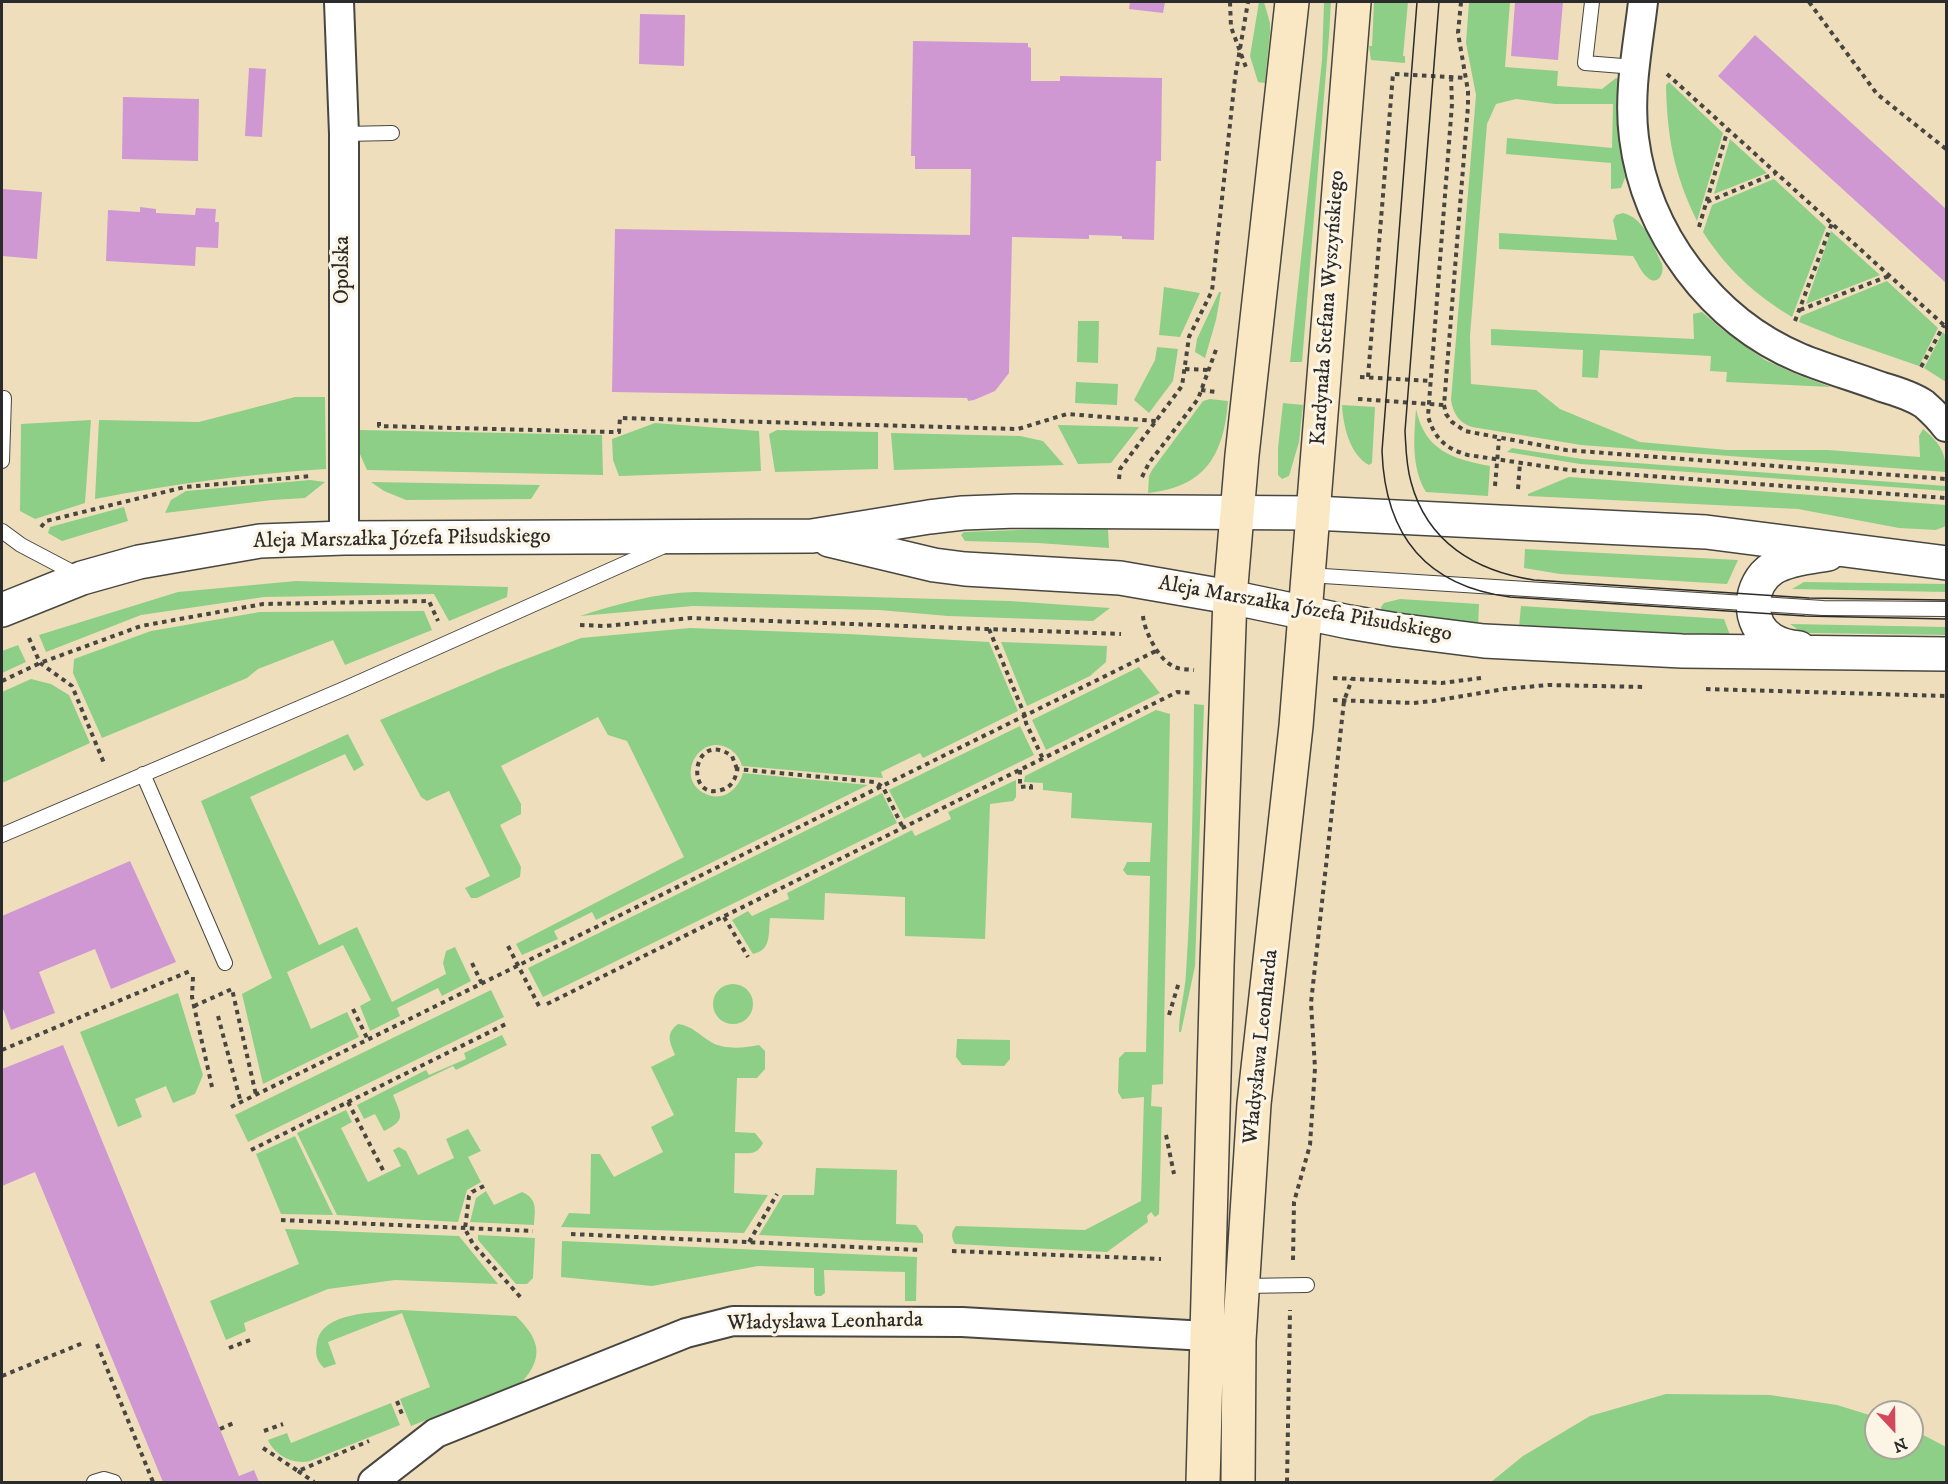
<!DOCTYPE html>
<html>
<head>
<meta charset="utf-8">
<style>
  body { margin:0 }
  #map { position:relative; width:1948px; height:1484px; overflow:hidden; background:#efdebc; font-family:"IM FELL DW Pica",serif }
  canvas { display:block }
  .frame { position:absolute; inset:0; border:3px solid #2b2b2b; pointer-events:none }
  .north { position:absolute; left:1864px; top:1400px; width:60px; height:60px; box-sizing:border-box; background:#fcf5e5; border:2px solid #a8a49b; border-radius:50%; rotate:158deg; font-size:16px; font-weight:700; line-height:24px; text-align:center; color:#2b2b2b }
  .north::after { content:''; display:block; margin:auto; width:21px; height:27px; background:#d1495b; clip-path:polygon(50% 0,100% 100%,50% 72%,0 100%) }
</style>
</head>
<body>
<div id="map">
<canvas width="1948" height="1484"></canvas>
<div class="frame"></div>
<div class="north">N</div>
</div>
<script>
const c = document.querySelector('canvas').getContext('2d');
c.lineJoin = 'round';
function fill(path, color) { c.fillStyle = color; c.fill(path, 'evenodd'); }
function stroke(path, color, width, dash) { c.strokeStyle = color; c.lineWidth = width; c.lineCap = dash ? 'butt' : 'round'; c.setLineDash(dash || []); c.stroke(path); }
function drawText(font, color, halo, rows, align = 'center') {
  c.font = font + ' "IM FELL DW Pica",serif'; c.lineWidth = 6; c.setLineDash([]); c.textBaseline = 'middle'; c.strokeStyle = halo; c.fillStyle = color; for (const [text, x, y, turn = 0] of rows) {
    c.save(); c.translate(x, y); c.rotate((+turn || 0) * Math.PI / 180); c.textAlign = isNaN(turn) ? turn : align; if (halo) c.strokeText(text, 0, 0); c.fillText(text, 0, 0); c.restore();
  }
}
fill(new Path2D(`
  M1259,2H1264L1270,23V33L1265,83L1258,82L1250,56Z
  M1324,2H1331L1329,36L1302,362H1290L1322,60Z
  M1374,2H1408L1403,56H1405V63L1371,60L1369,46H1372Z
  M1469,2H1510L1505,67L1558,71L1557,86L1602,89L1616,78L1619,79L1618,128L1625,178L1621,188L1611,189V163L1506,154L1507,138L1612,148L1613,104H1555L1516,99L1496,104L1487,124L1470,336L1471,384L1536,390L1560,409L1640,442L1727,450H1828L1920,457L1919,436L1923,429C1939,442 1946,452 1946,472L1581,445L1472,427C1459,423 1453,413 1451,400L1476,95L1466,43Z
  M1669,82L1723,133L1697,221C1674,174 1667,137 1666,85Z
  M1730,139L1767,173L1714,194Z
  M1774,179L1826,227L1792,317C1755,295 1726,268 1703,232L1712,205Z
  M1623,213C1645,218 1653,246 1662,264C1665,274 1657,287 1647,277C1641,272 1637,262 1633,256L1499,249V233L1617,240L1613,220L1616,215Z
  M1831,231L1880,275L1806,304Z
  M1887,281L1938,328L1919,366L1841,339L1799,322L1801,316Z
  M1164,287L1200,293L1180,337L1159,335Z
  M1219,292H1221L1216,320L1205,358L1195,352L1197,339Z
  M1702,312L1723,330L1765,360L1798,375L1831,387L1726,382L1727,372L1710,371L1711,356L1600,350L1598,378L1582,377L1583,350L1491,345V329L1694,339L1693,314Z
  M1078,321H1099L1098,363L1077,362Z
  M1943,332L1946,336V382L1924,368Z
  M1157,347L1178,349L1173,381L1149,413L1134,400L1155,360Z
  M1076,382L1118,384L1117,405L1075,403Z
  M295,397H325L326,469C248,474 172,484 95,499L99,420L199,422Z
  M1210,399L1228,401C1224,454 1206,487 1148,493L1149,476L1152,470L1203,401Z
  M1283,403L1303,405L1299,442L1289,476L1282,479L1278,475V448Z
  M1342,405L1375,407L1372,463L1369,465C1350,455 1343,426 1342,405Z
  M1416,409C1425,451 1453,459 1490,466L1488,496L1426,492C1411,467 1414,437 1416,409Z
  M91,420L85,503L35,519L20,511L21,424Z
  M655,423L759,431L761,471L619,476L613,460L612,439Z
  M1058,426V425L1139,427L1111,463L1078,464Z
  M360,430L602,435L603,475L367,470L359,452Z
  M777,430L878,432V469L775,472L769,434Z
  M891,433L1020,436L1043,441L1064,465L894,470Z
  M1512,448L1582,459L1946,486V491L1580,464L1507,452Z
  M1569,477L1946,505V526L1936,530L1899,528L1798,509L1528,496V494Z
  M310,480L325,482L305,498L272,500L165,513L171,500L186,491Z
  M371,482L540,485L531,499L406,500L384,491Z
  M124,507L128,521L62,541L48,533L50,527Z
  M1046,529H1108L1109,548L1038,543L965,541L961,535L964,532Z
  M1525,549L1738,560L1727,584L1560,574L1524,568Z
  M296,581L508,587L507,597L449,621L434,594L264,597L141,615L46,652L39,635L178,592Z
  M1804,582L1946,584V592L1792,589Z
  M695,592L1010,601L1110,608L1093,621L948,616L879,610L693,606L580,616C618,604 655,593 695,592Z
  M1400,599L1479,604L1478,628L1382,612L1381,607L1384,603Z
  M1521,606L1724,619L1730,635L1519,627Z
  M424,611L432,630L345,665L333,640L258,669L247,678L102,738L73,673L74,659L151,631L260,612Z
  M1790,624L1946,627V635L1807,633L1800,631Z
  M690,628L848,634L989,642L1018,711L923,758L920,753L881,772L883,778L742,766C740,758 735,752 728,748C699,733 675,778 704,793C722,803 738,790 743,773L868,785L596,920L592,912L554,931L558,939L522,955L516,944L684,857L627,741L608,735L598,717L501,766L521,804V814L500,825L521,867L520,877L477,898H471L465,888L490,876L449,791L427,801L421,797L380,720L500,669L581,638Z
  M1001,642L1107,646L1106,662L1090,676L1027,706Z
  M18,645L26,662L2,673V651Z
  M1139,667L1160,693L1046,750L1032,720Z
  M31,679L51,684L69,695L90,743L2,783V692Z
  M1194,704L1204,705L1195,966L1181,1032H1179C1179,1012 1185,993 1186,973C1192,884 1193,794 1194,704Z
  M1156,710L1170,714L1163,1084L1152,1085L1151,1106L1162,1107L1159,1214L1155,1217L1151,1212L1147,1216L1148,1222L1107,1252L955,1244C951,1237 951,1232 956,1226L1085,1230L1141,1201L1144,1097L1122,1099L1118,1092L1119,1058L1125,1052H1146L1150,876L1127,875L1123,870L1127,862H1150L1152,823L1071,818L1072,793L1043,790V783L1024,782L1025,776Z
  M1020,726L1034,755L904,819L889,790Z
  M348,734L364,765L354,771L345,754L250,797L319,945L357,927L392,1002L446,974L443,963L446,951L455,947L471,981L442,996L438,988L397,1008L400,1016L370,1031L360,1006L371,1000L343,945L287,972L311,1029L347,1012L359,1037L263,1084L242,994L272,978L201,801Z
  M1016,780V797L1013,801L990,804L985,939L905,936V897L825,893L824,920L770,918C768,934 772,950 753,954L732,920L748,911L752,916L789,899L787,893L912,830L915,836L951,819L948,812Z
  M882,793L897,823L543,997L528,968Z
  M713 1004a20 20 0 1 1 40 0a20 20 0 1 1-40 0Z
  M491,990L504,1017L248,1142L235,1115Z
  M178,993L203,1075L195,1094L173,1103L166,1086L135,1099L142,1117L118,1127L80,1032Z
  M678,1024C693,1026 699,1035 711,1042C724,1050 745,1048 759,1045L765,1051V1069L757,1078H737L735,1132L755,1133L763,1143C757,1156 747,1153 735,1153L734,1193L768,1195L744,1233L561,1227L569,1213L590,1214L591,1154H600L614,1177L663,1152L651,1127L674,1115L651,1067L675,1055C670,1042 665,1034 678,1024Z
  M502,1035L507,1045L456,1070L453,1066L393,1095C401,1115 407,1120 384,1131L375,1114L364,1119L357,1105L426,1070L429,1075L466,1059L464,1053Z
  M957,1039L1010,1040V1059L1004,1066L962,1065L956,1057Z
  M346,1110L352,1122L341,1128L368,1182L401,1166L393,1150L399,1147L406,1151L418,1175L454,1158L446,1139L468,1129L481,1151L468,1157L481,1182L467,1190L458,1222L337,1215L297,1133Z
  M295,1136L333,1215L281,1214L256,1154Z
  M816,1168L897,1170L896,1224L916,1225L923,1235V1243L759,1235L783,1195H814Z
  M486,1191L494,1205L522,1192C538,1199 535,1210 534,1225L470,1222L476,1198Z
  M285,1229L459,1236L498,1284L395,1280L328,1289L244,1323L246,1331L226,1340L210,1301L299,1264Z
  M478,1235L535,1238L533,1278L527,1284H516L478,1240Z
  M562,1241L917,1257L916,1301H905V1272L824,1270L825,1293L821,1296H816L814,1293V1268L758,1266L652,1286L561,1277Z
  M401,1310L516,1316C539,1339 545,1356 522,1382L411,1426L400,1399L430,1387L402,1313L328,1342L336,1364L324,1368C316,1360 315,1354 317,1343C322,1311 375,1313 401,1310Z
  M1666,1394L1770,1395L1837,1405L1876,1417V1448H1912V1429L1946,1447V1482H1491L1523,1456L1590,1416Z
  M391,1403L400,1425L310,1461C294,1465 275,1456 268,1440L287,1433L291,1443Z`), '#8dcf86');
fill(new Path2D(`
  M1130,2H1165L1163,13L1129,9Z
  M1515,2H1563L1558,60L1511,56Z
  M640,14L685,15L684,66L639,64Z
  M1755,35L1946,209V283L1718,76Z
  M913,41L1028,43V47L1031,48V81H1060V76L1162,78L1161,161H1156L1154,240L1122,239V236L1089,235V239L1012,237L1009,373L995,391L974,400L968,401L967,398L612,392L615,229L970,235L971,169H915V156H911Z
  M249,68L266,69L262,137L245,136Z
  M123,97L199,99L198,161L122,159Z
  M2,189L42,192L37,259L2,256Z
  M140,207L156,209V213L195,215L196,208L216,209L215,222H219L218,248L196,247L195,266L106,261L108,210L140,212Z
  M130,861L176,962L111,989L95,949L39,972L55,1013L11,1030L2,1006V916Z
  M63,1045L239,1476L254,1470L259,1482H163L35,1172L2,1186V1069Z`), '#cf98d3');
const service = new Path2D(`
  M1592,2L1585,63L1635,67
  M344,134L392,133
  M2,461L4,398
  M2,531L21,545L78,575
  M1308,575L1823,608L1946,609
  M143,774L225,963
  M2,835L346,688L662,547
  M1243,1286L1307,1285
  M94,1482L104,1479L114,1482`);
const minor = new Path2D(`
  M339,2L344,134V538
  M1643,2C1638,46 1628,93 1634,138C1646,233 1712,321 1800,358C1827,369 1855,377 1882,387C1896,391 1912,396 1924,404C1932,411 1940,419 1946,427
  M373,1482L436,1433L686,1333L733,1321L962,1322L1206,1336`);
const tertiary = new Path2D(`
  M829,540L934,565L965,569L1120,578L1230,597L1349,622L1397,630L1484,641L1682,651L1946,654
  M2,610L82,578L139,562L260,541L344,538L812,536L929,517L963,513L1016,511L1313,513L1706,532L1946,563
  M1799,648C1789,647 1780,645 1772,640C1746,624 1748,584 1773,568C1788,559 1810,557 1828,554`);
const secondary = new Path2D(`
  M1203,1482L1217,965L1230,597L1242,455L1292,2
  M1238,1482L1239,1340L1254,1104L1296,726L1354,2`);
stroke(service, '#484641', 16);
stroke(minor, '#484641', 32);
stroke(tertiary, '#484641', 36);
stroke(secondary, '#484641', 36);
stroke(new Path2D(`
  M1230,2L1231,27L1247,70
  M1461,2L1458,33L1468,91V106L1444,405L1446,414L1452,422L1465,431L1566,450L1946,479
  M1809,2L1877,94L1946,149
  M1667,74L1946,327
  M1451,77L1452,104L1428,416C1434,438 1446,449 1468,455L1569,470L1946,498
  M1707,202L1776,173
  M1699,227L1728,129
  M1800,310L1889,276
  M1795,321L1832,223
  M1921,367L1944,325
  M1185,369L1210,370
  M1360,377L1431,381
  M1368,377L1393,74L1466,78
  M1201,390L1216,392
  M1358,399L1444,405
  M379,422V426L610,432H619L620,418L1018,429L1067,414L1156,421
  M1142,477L1149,463L1198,399L1217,347
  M1119,479L1120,469L1182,386L1189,337L1212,291L1235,78L1248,2
  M1495,486L1499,439
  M1518,489L1520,463
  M41,527L46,521L185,487L312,476
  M1143,616C1144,630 1158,658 1171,665C1178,670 1186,669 1194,670
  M580,625L605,626L691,618L1121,634
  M989,629L1025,716L1026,723L1043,759
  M29,638L40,663L72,686L104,763
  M1333,678L1442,683L1481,678
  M2,681L40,663L141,626L263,604L429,601L438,621
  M1706,689L1946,696
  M1333,700L1413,703L1433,701L1504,689L1548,685L1645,687
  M737,769L732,756C692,728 684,801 721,790C731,788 736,779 737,769L875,782L883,787L903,828
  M1020,770V787L1031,786V791
  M724,917L748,957
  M508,946L540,1008
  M472,963L482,984
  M193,977L192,997L212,1087
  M547,1004L1177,692L1193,693
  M194,1006L232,989L256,1095
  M353,1009L368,1040
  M1169,1015L1179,982
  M218,1016L241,1103
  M2,1050L190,971
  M348,1102L385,1174
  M231,1107L1158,650
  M1166,1135L1174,1174
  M251,1150L508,1023
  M484,1186L472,1192L469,1196L465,1229L473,1244L523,1300
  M281,1220L533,1231
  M571,1234L920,1250
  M749,1242L777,1194
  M952,1251L1161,1259
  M1293,1260L1294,1202L1310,1145L1315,1068L1311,1003L1344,701L1352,679
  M97,1344L153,1482
  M229,1348L250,1340
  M2,1376L83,1343
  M397,1401L403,1417
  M220,1429L236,1422
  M264,1431L283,1424
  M263,1448L298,1471L369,1441
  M298,1471L314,1482
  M1287,1482L1290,1310`), '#484641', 4, [4.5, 4.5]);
stroke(service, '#fff', 14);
stroke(minor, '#fff', 28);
stroke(tertiary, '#fff', 33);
stroke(secondary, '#fae7c3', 33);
stroke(new Path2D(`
  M1417,2L1382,451C1385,535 1426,586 1510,597L1805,616L1946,619
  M1439,2L1405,431C1406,448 1406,465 1411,482C1427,542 1475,571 1534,580L1809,598L1946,600`), '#2b2b2b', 1.5);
drawText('21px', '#2b2b2b', '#fcf5e5', [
  ["Opolska",344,270,-90],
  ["Kardynała Stefana Wyszyńskiego",1329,308,-86],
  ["Aleja Marszałka Józefa Piłsudskiego",402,540,-1],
  ["Aleja Marszałka Józefa Piłsudskiego",1305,610,10],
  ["Władysława Leonharda",1262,1047,-84],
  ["Władysława Leonharda",825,1323,-1]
]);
</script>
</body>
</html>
